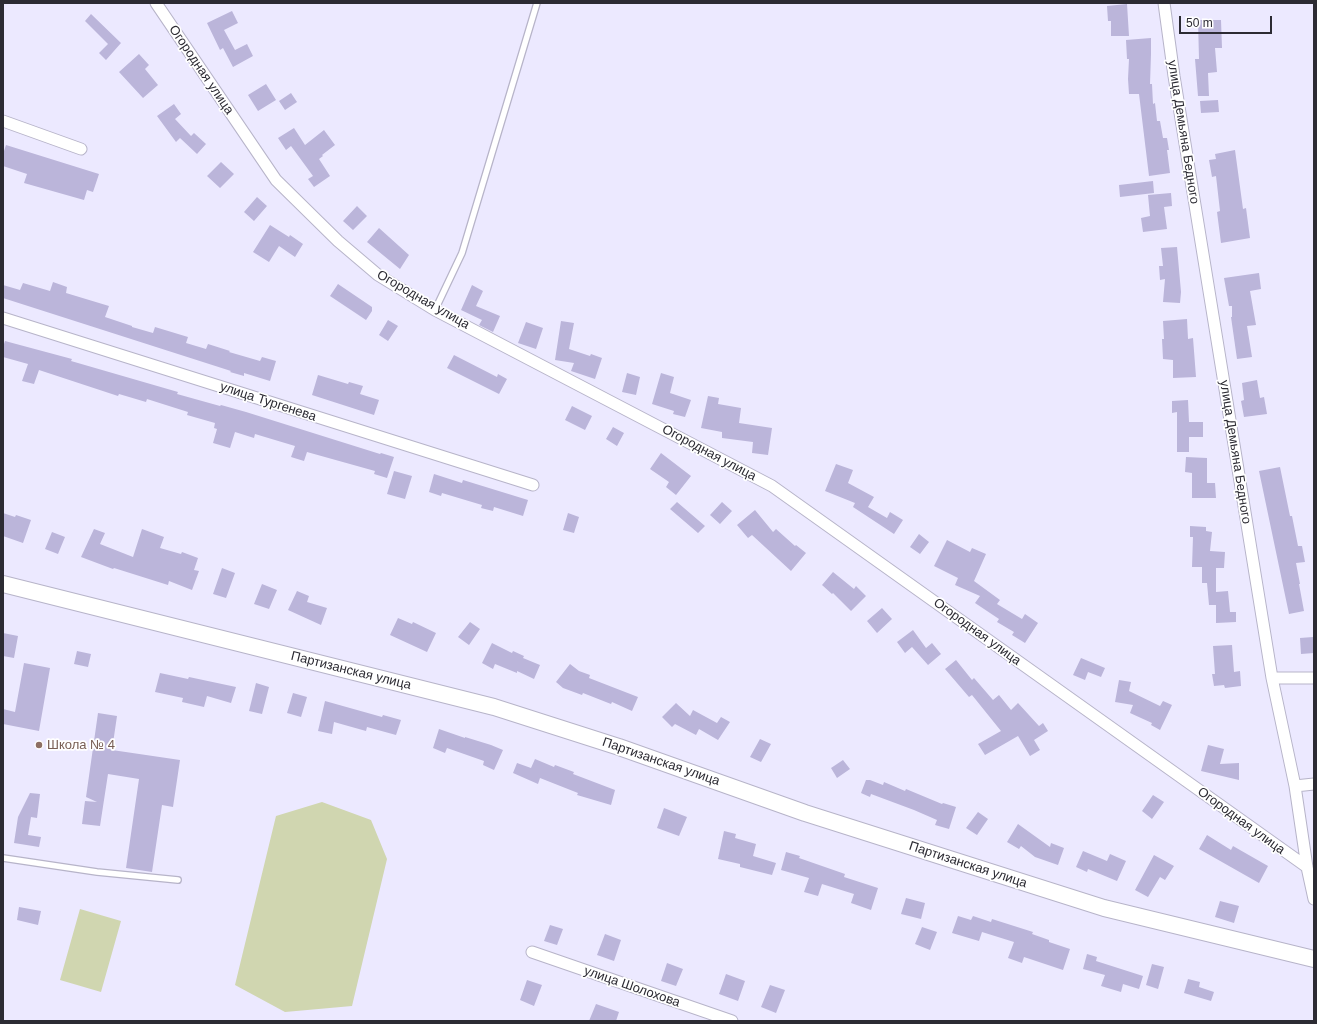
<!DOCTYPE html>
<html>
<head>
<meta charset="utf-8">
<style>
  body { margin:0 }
  #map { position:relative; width:1317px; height:1024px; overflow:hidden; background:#ece9ff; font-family:Arial,sans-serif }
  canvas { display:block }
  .frame { position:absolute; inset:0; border:4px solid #2c2b33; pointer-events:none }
  .scale { position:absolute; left:1179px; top:16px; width:93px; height:18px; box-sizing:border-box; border:2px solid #2c2b33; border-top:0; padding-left:5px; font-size:12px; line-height:14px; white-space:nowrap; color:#2c2b33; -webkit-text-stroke:3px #fff; paint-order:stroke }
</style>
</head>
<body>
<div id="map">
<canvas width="1317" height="1024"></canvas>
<div class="frame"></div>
<div class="scale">50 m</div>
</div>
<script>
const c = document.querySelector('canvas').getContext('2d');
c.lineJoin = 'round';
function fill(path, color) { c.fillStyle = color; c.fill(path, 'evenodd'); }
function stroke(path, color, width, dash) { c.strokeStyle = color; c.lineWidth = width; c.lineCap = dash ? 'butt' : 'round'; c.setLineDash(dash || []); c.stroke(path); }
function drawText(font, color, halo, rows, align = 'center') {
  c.font = font + ' Arial,sans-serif'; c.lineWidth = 3.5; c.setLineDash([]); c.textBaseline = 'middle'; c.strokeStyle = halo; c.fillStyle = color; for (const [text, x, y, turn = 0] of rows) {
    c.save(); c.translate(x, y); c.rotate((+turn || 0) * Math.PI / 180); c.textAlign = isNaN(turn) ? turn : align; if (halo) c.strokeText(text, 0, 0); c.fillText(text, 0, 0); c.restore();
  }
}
fill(new Path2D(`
  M322,802L371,820L387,859L352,1006L285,1012L235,985L276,816Z
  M80,909L121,921L101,992L60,980Z`), '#d0d6b0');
fill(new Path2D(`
  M1127,4L1129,36H1111V21H1108L1107,6Z
  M232,11L238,23L224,30L235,50L247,44L253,56L233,67L223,48L220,50L207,23Z
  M91,14L121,43L106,60L99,53L108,44L85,21Z
  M1198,20H1221L1222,48H1215L1217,72L1208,73L1209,96H1198L1195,59H1199Z
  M1151,38V54L1150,84H1152L1153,104L1155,103L1157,121H1160L1163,138H1167L1169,150H1167L1170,173L1149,176L1139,94H1129L1128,79L1129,59H1127L1126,40Z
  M139,54L149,65L145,69L158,85L143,98L119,72Z
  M266,84L276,100L258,111L248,95Z
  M291,93L297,102L285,110L279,101Z
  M1218,100L1219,112L1201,113L1200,101Z
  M174,104L181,114L175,119L191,136L194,133L206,144L197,154L180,138L176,142L157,116Z
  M294,128L305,145L324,130L335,145L322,155L323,156L319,159L330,176L314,187L308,179L313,176L291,146L286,150L278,138Z
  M6,145L99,174L93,192L87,190L84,200L24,183L27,174L3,166V154Z
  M1235,150L1243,209L1246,208L1250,238L1221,243L1217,212L1220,211L1216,176L1212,177L1209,160L1216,159L1215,154Z
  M221,162L234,174L220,188L207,176Z
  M1153,181L1154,193L1120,197L1119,185Z
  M1171,193L1172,206L1164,207L1167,229L1143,232L1141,218L1150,216L1148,195Z
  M257,197L267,206L254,221L244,212Z
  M357,206L367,216L353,230L343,221Z
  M270,225L289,237L290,235L303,244L295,257L279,246L269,262L253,252Z
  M379,228L409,255L400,269L367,242Z
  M1177,247L1181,292L1180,303L1163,302L1165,279L1160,280L1159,266H1163L1161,248Z
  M1259,273L1261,289L1250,291L1256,325L1247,326L1252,357L1237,359L1231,317H1232V306H1229L1224,278Z
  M53,282L67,287L66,293L109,306L105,317L132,326V327L153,333L155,327L188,337L186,343L206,349L208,344L230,351L229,352L260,361L262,357L276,361L270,381L244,373V376L230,372L231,371L3,298V285L20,290L23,283L50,291Z
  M338,284L372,307V311L366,320L330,296Z
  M472,285L483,291L476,306L500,316L493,332L479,325L482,320L461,310Z
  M1187,319L1188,339L1193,338L1196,377L1173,378V360L1163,359L1162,339H1164L1163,321Z
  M388,320L398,326L388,341L379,335Z
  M561,321L574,323L569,349L590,356L591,354L602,358L595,379L571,371L574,363L555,360Z
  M526,322L543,328L536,349L518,343Z
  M5,341L72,359L71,361L178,392L177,394L220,406L221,405L246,412L380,454L381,453L394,457L387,478L374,474L375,471L307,452L304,461L291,457L295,446L255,434L254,438L235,432L230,448L213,443L217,429L214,428L215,423L187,415L188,412L147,399L146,402L119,394L118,396L39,370L34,384L22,381L28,364L3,357V347Z
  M454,355L497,377L498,374L507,379L499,394L447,368Z
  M627,373L640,377L636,395L622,392Z
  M661,373L674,377L670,393L691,400L685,417L673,414L674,411L652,404Z
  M318,375L348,384L349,382L363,386L360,394L379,400L374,415L312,395Z
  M1257,380L1260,398L1264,397L1267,414L1244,417L1241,401L1244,400L1242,383Z
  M708,396L719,398L718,404L741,408L739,423L772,428L768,455L752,453L753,442L722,438V432L701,428Z
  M1188,400L1189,422H1203V437H1189V452H1177V412L1172,413V401Z
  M572,406L592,416L585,430L565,420Z
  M613,427L624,433L617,446L606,439Z
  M661,453L691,476L676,495L666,487L669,482L650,469Z
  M1186,457L1207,458V483H1215L1216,498H1192V473L1185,472Z
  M836,464L853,470L848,483L874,497L868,507L887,518L890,512L903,520L894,534L853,507L855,503L825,491Z
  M1280,467L1290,516H1292L1298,546H1302L1305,562L1296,563L1300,584H1299L1304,611L1289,614L1259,471Z
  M394,471L412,476L405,499L387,494Z
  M434,474L462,483L463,480L528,500L523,516L494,507L493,511L481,508L482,505L442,493L441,496L429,492Z
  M677,502L705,526L698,533L670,509Z
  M722,502L732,511L720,524L710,515Z
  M755,510L773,532L776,529L795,546L796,545L806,553L791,571L752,535L748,538L737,525Z
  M3,513L15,517L16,515L31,520L23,543L3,536Z
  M568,513L579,517L574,533L563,530Z
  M1190,526L1206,527V531L1212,532L1210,551L1225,552L1224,568H1216V592L1228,591L1230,612H1236V622L1216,623V605H1209L1207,583H1202V567H1192L1193,537H1190Z
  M94,529L105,533L100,544L133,557L142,529L164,537L160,548L181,554L182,552L198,558L194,570L199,571L192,590L169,581L168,585L114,568L113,569L81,557Z
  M52,532L65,537L58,554L45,549Z
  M919,534L929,542L920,554L910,547Z
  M947,540L970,552L972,548L986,554L974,581L1000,600L997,604L1022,619L1025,614L1038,623L1025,643L1012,635L1014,632L997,622L999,619L975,603L980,596L955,585L958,578L934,566Z
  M222,568L235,573L226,598L213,594Z
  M833,572L854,589L856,586L866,596L851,611L833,593L832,594L822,585Z
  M262,584L277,590L269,609L254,604Z
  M297,591L309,596L307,602L327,608L321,625L288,610Z
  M882,608L892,619L877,633L867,621Z
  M398,618L412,624L413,622L436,633L427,652L390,635Z
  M470,622L480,629L469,645L458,637Z
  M913,630L926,648L932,643L941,654L928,665L912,647L905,653L897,642Z
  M3,633L18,636L14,658L3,656Z
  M1313,637L1314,653L1301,654L1300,638Z
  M492,643L512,653L513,651L524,656L523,658L540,665L534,679L517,671V673L495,664L493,669L482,663Z
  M1232,645L1234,672L1240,671L1241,686L1225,688L1224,685L1214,686L1212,674H1215L1213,646Z
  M77,651L91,654L88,667L74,664Z
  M1081,658L1105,668L1101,677L1088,672L1085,680L1073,675Z
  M956,660L972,680L974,678L993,700L999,695L1011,710L1018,703L1039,726L1043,723L1048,731L1034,740L1040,750L1030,756L1018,736L985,755L978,744L1001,731L972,695L969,697L945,669Z
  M24,663L50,668L39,731L3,724V709L15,712Z
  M570,664L579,671L590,675L589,678L638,697L632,711L612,702L611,704L583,693L582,695L563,688L556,682Z
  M160,673L188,679L189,677L236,687L231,703L207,696L204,707L182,702L183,698L155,692Z
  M1119,680L1131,682L1129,691L1160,706L1163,701L1172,705L1160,730L1151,725L1152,723L1130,713L1133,705L1115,702Z
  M256,683L269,687L262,714L249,711Z
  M293,693L307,697L301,717L287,713Z
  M325,701L382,717L383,715L401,720L396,735L367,727L366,731L334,722L332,734L318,731Z
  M676,703L690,716L693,710L717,723L721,717L730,722L718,740L699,729L696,735L675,724L672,727L662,717Z
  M98,713L117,716L112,750L180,760L173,807L162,805L152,872L126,868L139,779L108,774L100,826L82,824L85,801L97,802L86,797Z
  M439,729L465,738V737L491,745L503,750L494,770L483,765L484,761L447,748L445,753L433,748Z
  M760,739L771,744L761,762L750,757Z
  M1208,745L1224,749L1220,764L1239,763V780L1201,771Z
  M535,759L554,767L555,765L574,772L573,774L615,790L611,805L577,795L578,793L540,778L538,784L513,773L517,763L531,768Z
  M843,760L850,769L837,778L831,768Z
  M866,780H870L883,785L884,782L905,791L906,789L942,804L943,803L956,807L949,829L935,825L937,820L914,810L871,794L870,797L861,793Z
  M30,793L40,794L37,818L31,817L28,835L41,837L39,847L14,843L18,817Z
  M1153,795L1164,802L1152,819L1142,811Z
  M664,808L687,817L679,836L657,828Z
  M978,812L988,819L977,835L966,828Z
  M1018,824L1050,847L1051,843L1064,848L1058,865L1035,857L1021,846L1019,849L1007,842Z
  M724,831L736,834L735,838L756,844L753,856L776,863L772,875L740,867V864L718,859Z
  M1207,835L1231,850L1233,846L1268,866L1259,883L1199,849Z
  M1083,851L1107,861L1110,854L1126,861L1117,881L1088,869L1087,872L1076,867Z
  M786,852L800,856L799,858L845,874L844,877L878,888L871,910L851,903L854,894L822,884L818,896L804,892L809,878L781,870Z
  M1154,855L1174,866L1165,880L1160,877L1148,897L1135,890Z
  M906,898L925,903L921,919L901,914Z
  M1220,901L1239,906L1234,923L1215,917Z
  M19,907L41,911L38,925L17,920Z
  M958,916L971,920L973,916L991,922L992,919L1033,932L1032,934L1049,940V942L1070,949L1063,970L1024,957L1022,963L1008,958L1014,942L982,932L979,941L952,933Z
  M550,925L563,929L557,945L544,941Z
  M922,927L937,932L930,950L915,944Z
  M605,934L621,940L614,961L597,955Z
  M1087,954L1097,957L1096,961L1143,976L1139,989L1123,984L1121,992L1101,986L1105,975L1083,969Z
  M667,963L683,969L676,986L661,981Z
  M1152,964L1164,967L1158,989L1146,985Z
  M726,974L745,981L738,1001L719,994Z
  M1188,979L1200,982L1199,987L1214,992L1211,1001L1184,993Z
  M527,980L542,985L534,1006L520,1000Z
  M770,985L785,990L776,1013L761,1007Z
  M596,1004L619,1012L616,1021H589Z`), '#bbb5da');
const lane = new Path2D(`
  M435,310L462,253L537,3
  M3,858L97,872L178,880`);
const street = new Path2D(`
  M156,3L276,180L338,241L378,275L435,310L772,486L1307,867
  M1164,3L1174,76L1272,678L1295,786L1307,867L1314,899
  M3,121L81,149
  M3,318L533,485
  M1272,678H1314
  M1295,786L1314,784
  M532,952L732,1021`);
const secondary = new Path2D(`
  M3,584L494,707L619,747L805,813L1104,908L1314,959`);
stroke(lane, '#b7b4c9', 8);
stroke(street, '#b7b4c9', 13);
stroke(secondary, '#b7b4c9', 18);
stroke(lane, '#fff', 5.5);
stroke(street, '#fff', 11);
stroke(secondary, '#fff', 16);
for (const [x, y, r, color] of [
  [39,745,4,"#8d6e63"]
]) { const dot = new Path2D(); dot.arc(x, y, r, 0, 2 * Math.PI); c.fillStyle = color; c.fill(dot); stroke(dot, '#fff', 1.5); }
drawText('13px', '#2c2b33', '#fff', [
  ["Огородная улица",201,70,56],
  ["улица Демьяна Бедного",1183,132,81],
  ["Огородная улица",423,300,30],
  ["улица Тургенева",268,402,18],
  ["улица Демьяна Бедного",1235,452,81],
  ["Огородная улица",709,453,28],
  ["Огородная улица",977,632,36],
  ["Партизанская улица",351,671,14],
  ["Партизанская улица",661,762,19],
  ["Огородная улица",1241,821,36],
  ["Партизанская улица",968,865,18],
  ["улица Шолохова",632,987,19]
]);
drawText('13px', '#785e54', '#fff', [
  ["Школа № 4",47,745]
], 'left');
</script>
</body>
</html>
